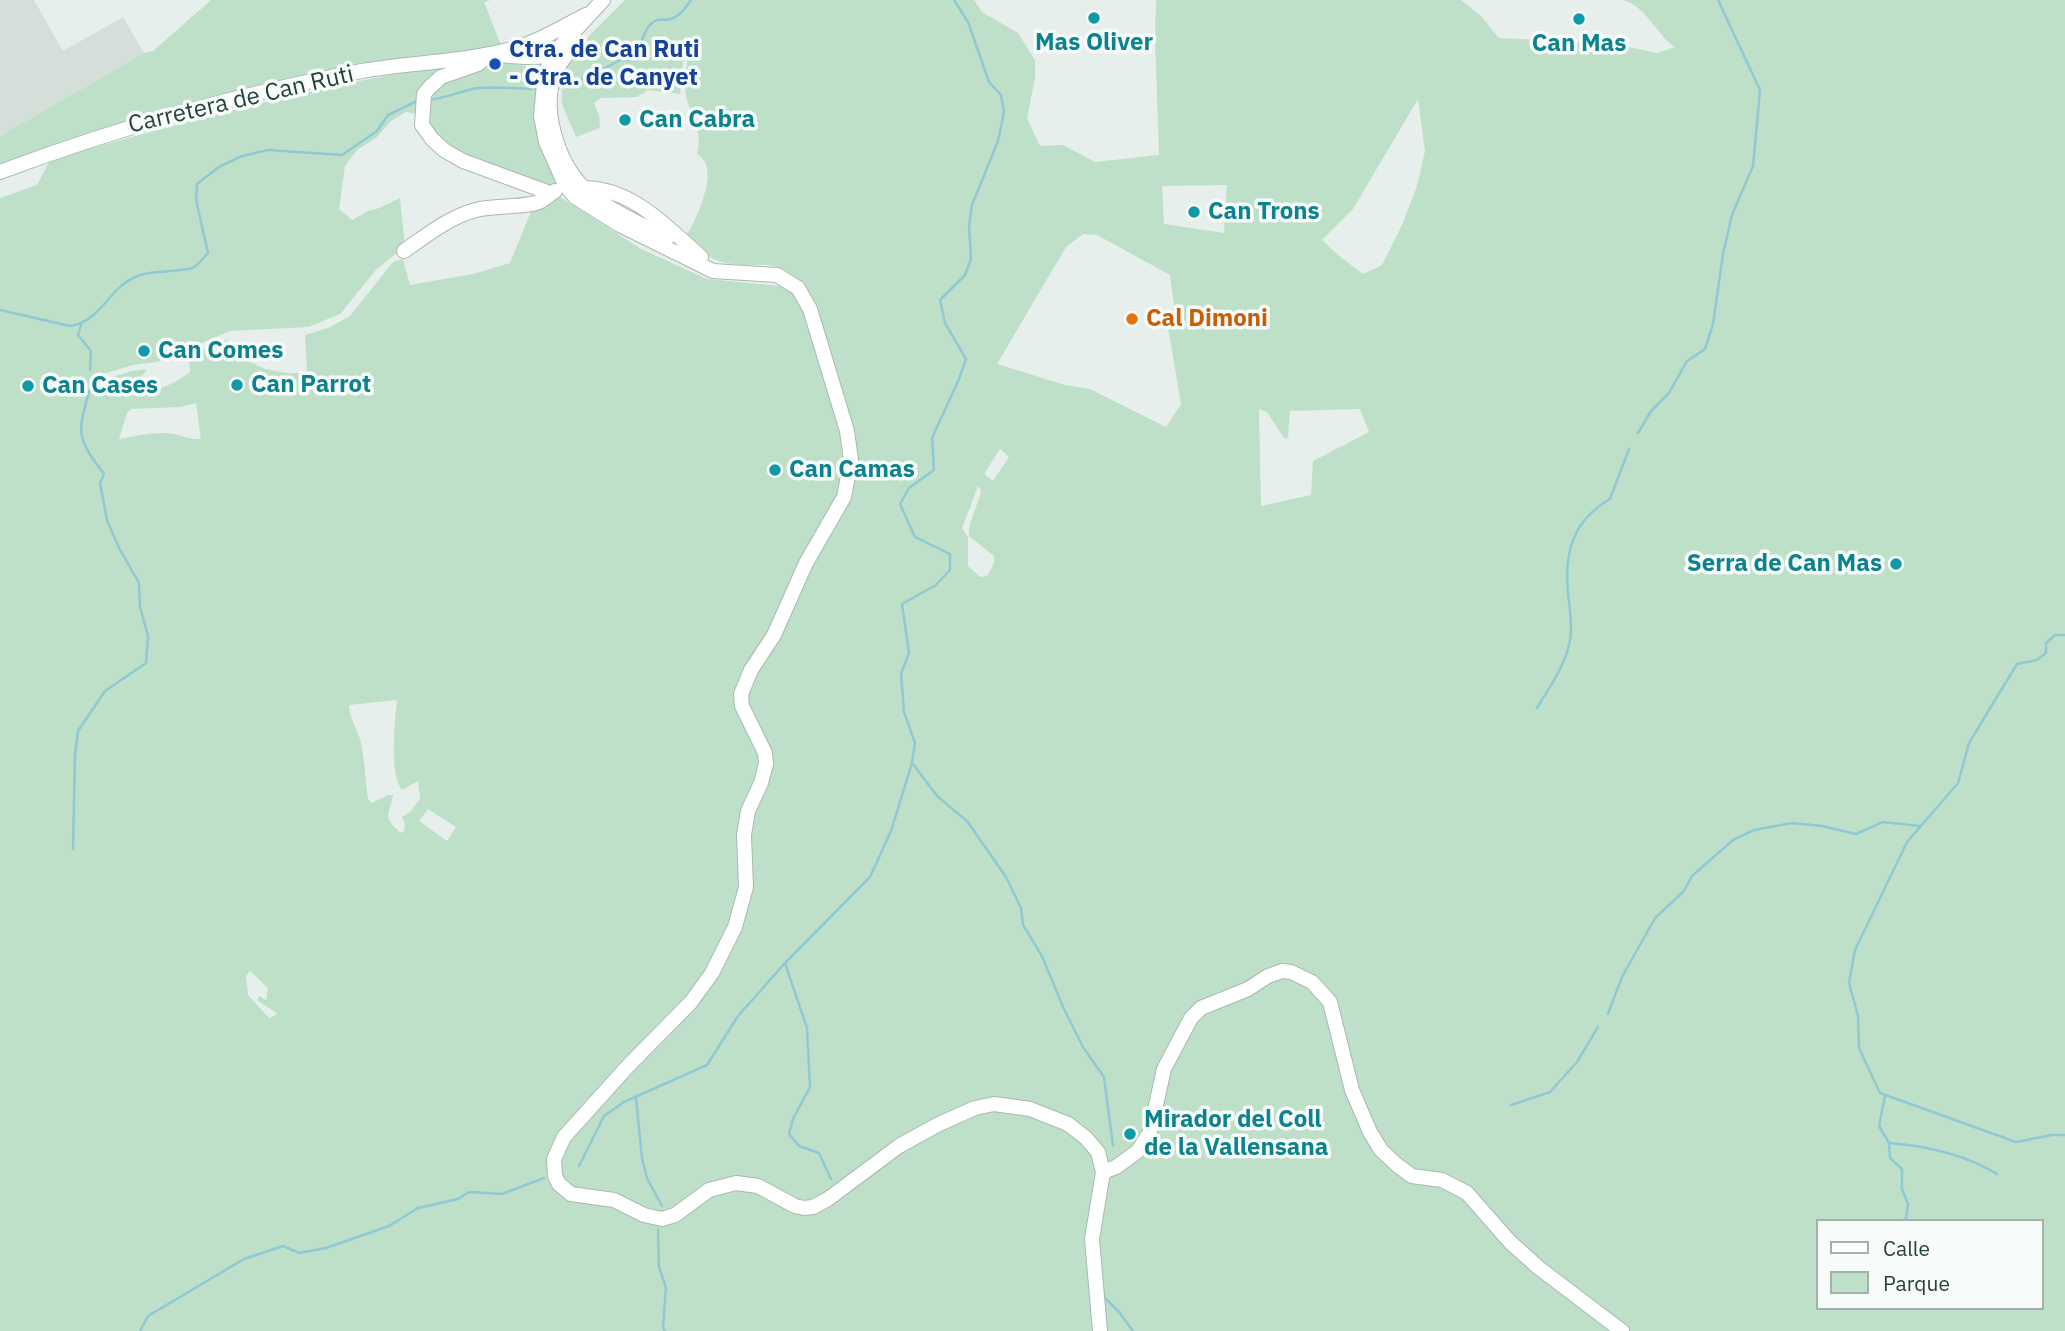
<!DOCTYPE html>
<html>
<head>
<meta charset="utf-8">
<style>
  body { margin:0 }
  #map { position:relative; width:2065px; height:1331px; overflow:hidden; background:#e6efeb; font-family:"IBM Plex Sans",sans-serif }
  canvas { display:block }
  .legend { position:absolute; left:1816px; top:1219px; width:228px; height:91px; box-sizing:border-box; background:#f7fbf9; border:2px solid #a3b1ad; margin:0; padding:9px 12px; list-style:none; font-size:21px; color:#24423a }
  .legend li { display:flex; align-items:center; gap:14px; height:35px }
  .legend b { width:35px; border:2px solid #a3b1ad }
</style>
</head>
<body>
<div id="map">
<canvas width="2065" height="1331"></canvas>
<ul class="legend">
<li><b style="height:9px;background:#fff"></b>Calle</li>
<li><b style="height:19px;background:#bfe0c8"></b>Parque</li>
</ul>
</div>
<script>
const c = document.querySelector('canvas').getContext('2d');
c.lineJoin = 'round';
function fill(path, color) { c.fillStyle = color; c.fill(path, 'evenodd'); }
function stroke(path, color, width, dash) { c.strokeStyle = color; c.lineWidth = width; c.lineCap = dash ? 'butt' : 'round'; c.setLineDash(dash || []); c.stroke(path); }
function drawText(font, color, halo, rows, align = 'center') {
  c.font = font + ' "IBM Plex Sans",sans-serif'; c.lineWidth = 7; c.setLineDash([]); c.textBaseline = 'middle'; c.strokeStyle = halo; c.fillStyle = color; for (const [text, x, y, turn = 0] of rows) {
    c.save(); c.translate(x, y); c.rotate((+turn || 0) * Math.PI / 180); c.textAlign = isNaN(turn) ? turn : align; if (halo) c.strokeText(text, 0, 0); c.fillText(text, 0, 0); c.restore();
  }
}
fill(new Path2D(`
  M0,0H34L63,51L123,17L144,53L0,136Z`), '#d4dfda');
fill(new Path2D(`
  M211,0H491L484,2L501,45L336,71L149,114L0,165V136L144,53L153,51Z
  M625,0H974L982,12L1018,33L1035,60V78L1027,118L1040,146L1063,145L1095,162L1159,155L1155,40L1156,0H1461L1481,16L1499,38L1609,43L1657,53L1675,47C1655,33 1648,8 1623,0H2065V1331H0V198L37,185L50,160C188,121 327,82 469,62C427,77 427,69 417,114L406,112L391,121L376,138L357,150L345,166L339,209L352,220L368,211L379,208L400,198L405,246L376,270L340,314L308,327L230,331L157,362L133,365L93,377L89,384L132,371L147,369L135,386C154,396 175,383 190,372L189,354L229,339L221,346L218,355L242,358L265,369L287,373H307L305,335L328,328L350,316L393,262L403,259L410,285L473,274L510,263L532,209L560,197L641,249L707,279L790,287L799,297L817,357H830C824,325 810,274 774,266C766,264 755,265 747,265C715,264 709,258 685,238C695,222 715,180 705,162C703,159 700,156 697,154C704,123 687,115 685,88C684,77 688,66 687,55L683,63L680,94L648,90L637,97L601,98L594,103L599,115L600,128L576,137L562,104L561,71L591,34ZM1418,99L1425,151L1417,186L1402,225L1382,265L1363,274L1338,255L1322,240L1353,209ZM1227,185L1224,233L1164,224L1162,186ZM1083,234L1097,235L1170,275L1174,306L1167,321L1181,404L1166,427L1090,389L1065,385L997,364L1066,247ZM196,403L201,439C191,440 184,436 174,434C155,431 137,436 119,439L127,413L131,409L180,407ZM1259,409L1267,412L1284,438H1288L1290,411L1360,409L1369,432L1313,461L1311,495L1261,506ZM1000,449L1009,457L993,481L984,474ZM978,486L981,491C978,505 968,522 969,536L994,556V563L987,576L980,577L968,566V537L962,528ZM397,700C395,722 389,774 402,790L418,781L420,799L410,812L402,817L405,824L404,830L401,833C381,816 390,815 393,795H388L372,803L368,799C365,780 365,761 361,743C358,729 349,719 349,705ZM428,809L456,827L447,841L419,821ZM250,971L268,988L266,1000L259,996L257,1000L278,1014L269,1018L248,995L246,976ZM1818,1221H2042V1308H1818Z
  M509,62L533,68L539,74L555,185L551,186L517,178L439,141L428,121L427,92L438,82Z`), '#bfe0c8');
stroke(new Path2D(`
  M557,88L589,77L620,60H638C640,48 643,27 655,21C660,18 666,21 671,19C680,16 686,7 691,0
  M429,100C446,98 461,91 478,88C499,86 519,89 540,89
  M0,310L70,326C100,322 108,290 133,278C151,269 174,273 192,268C198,266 203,258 208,253L196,200L197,184L219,167L242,156L268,150L342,155L377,131L388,115L419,100
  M81,325L78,335L91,351L90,370
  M1638,433L1651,411L1669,393L1687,361L1705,349L1713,324L1723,254L1732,215L1753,166L1760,90L1718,0
  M2065,635H2055L2046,643V653L2037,660L2017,664L1969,743L1958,783L1907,842L1855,950L1849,983L1858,1016L1859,1048L1880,1093L2016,1142L2052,1135H2065
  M1537,708C1550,686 1566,665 1570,640C1573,624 1569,607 1568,591C1564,551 1574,520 1610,499L1629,449
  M913,764L937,796L967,821L1006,877L1021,908L1023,925L1042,956L1063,1007L1083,1047L1104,1077L1113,1146
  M73,849L75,755L78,731L105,691L146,663L148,636L140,607L139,583L119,548L107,520L100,483L104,474C76,437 77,433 90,389
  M785,963L807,1028L810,1087L793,1119L789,1134L799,1146L819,1153L831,1179
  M1608,1014L1622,977L1655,918L1684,891L1692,876L1733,840L1754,830L1792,823L1822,826L1856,834L1883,822L1920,826
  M1885,1096L1879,1126L1889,1143L1890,1158L1902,1169V1189L1908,1204L1906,1218L1903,1221
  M636,1098L642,1158L647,1178L662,1206
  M1511,1105L1550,1092L1577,1062L1598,1027
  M1890,1143C1925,1146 1966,1155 1997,1174
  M579,1166L604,1116L624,1102L707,1065L738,1016L785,963L870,877L891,831L912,763L915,743L904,712L901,674L909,653L902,604L936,585L950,570V554L915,537L900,504L909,488L934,470L932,438L959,379L966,359L945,323L940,300L965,275L971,259L969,226L972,205L998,141L1004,112L1001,95L989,82L968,22L954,0
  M658,1229L659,1267L666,1288L663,1328L665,1331
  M1105,1298L1119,1312L1133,1331
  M140,1331L148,1316L244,1259L283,1246L299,1253L326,1248L389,1226L418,1208L458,1199L469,1192L502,1194L544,1178`), '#8ec9d4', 2.5);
const minor = new Path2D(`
  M603,0L557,50L545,73L541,116L546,142L565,185L575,197L618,224L713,271L777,275L798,288L810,309L847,431L851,460L844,497L806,563L774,635L751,670L741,694L742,706L765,753L766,764L761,783L748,811L744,835L746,887L735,927L712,973L691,1002L628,1066L564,1137L554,1159L555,1176L559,1184L571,1194L614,1200L644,1215L662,1219L675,1215L709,1190L736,1183L758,1186L795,1206L804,1208L813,1207L828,1199L899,1146L939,1124L975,1108L994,1104L1030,1109L1068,1124L1086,1138L1098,1152L1103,1172L1092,1239L1100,1331
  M577,42C569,52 560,61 555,73C541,108 557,162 584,188C606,210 640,223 667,238
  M488,55L478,64L441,77L430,87L424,94L422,125L432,139L444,150L463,161L550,193
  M500,55C520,57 541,59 560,53
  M0,172C117,128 238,94 362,71C414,62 468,62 519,47C542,40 564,26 586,15
  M584,188C632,188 667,227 701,257
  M404,251C426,236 449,217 476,210C494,205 527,208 541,201C546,198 550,194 555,191
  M1103,1172L1116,1167L1138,1151L1150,1132L1164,1069L1191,1018L1201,1008L1248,989L1268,976L1282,971L1291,972L1312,982L1330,1002L1352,1090L1370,1132L1381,1150L1397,1165L1412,1176L1442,1180L1467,1193L1510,1242L1539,1268L1622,1331`);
stroke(minor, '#a8b8b2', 16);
stroke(minor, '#fff', 14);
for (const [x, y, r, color] of [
  [1094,18,7,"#0f9aa8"],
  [1579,19,7,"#0f9aa8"],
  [495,64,7,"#1a4fb4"],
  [625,120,7,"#0f9aa8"],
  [1194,212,7,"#0f9aa8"],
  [1132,319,7,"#e8710a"],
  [144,351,7,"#0f9aa8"],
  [237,385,7,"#0f9aa8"],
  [28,386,7,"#0f9aa8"],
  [775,470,7,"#0f9aa8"],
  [1896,564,7,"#0f9aa8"],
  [1130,1134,7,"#0f9aa8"]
]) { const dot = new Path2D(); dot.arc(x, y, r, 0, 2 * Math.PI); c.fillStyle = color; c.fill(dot); stroke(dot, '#f7fbf9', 2.5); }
drawText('bold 24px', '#0d838f', '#f7fbf9', [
  ["Mas Oliver",1094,43,"center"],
  ["Can Mas",1579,44,"center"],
  ["Can Cabra",639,120],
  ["Can Trons",1208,212],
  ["Can Comes",158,351],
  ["Can Parrot",251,385],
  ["Can Cases",42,386],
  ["Can Camas",789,470],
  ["Serra de Can Mas",1882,564,"right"],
  ["Mirador del Coll",1144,1120],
  ["de la Vallensana",1144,1148]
], 'left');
drawText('bold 24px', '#164399', '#f7fbf9', [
  ["Ctra. de Can Ruti",509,50],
  ["- Ctra. de Canyet",509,78]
], 'left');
drawText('24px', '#24423a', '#f7fbf9', [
  ["Carretera de Can Ruti",241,100,-13]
]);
drawText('bold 24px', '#c56008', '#f7fbf9', [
  ["Cal Dimoni",1146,319]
], 'left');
</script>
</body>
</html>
